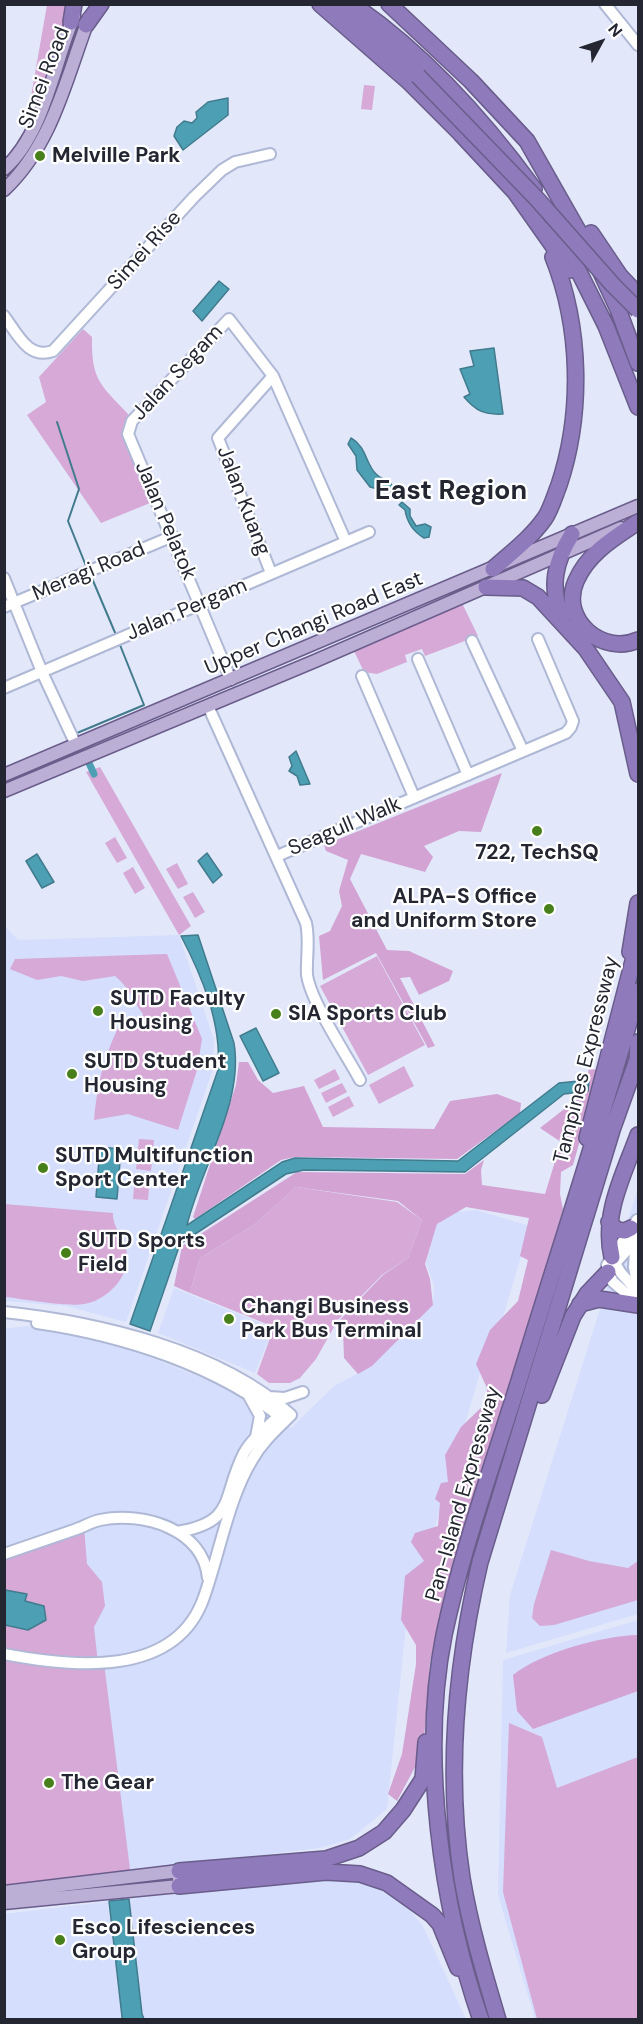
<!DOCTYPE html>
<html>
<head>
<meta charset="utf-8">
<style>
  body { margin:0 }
  #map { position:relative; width:643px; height:2024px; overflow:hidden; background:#e2e8fa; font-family:"DM Sans",sans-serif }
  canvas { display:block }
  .frame { position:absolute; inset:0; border:6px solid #242732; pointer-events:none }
  .north { position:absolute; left:571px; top:12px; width:60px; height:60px; -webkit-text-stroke:4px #fff; paint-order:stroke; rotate:50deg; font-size:16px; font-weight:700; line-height:24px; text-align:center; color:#242732 }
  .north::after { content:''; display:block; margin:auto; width:21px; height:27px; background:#242732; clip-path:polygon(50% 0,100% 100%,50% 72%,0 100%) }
</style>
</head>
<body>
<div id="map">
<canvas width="643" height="2024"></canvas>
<div class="frame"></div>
<div class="north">N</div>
</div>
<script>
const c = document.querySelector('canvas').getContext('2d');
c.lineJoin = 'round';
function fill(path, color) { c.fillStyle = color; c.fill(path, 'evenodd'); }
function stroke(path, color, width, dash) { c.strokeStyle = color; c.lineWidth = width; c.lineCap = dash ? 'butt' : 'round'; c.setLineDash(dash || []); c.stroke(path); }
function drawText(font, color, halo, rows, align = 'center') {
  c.font = font + ' "DM Sans",sans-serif'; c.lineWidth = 4.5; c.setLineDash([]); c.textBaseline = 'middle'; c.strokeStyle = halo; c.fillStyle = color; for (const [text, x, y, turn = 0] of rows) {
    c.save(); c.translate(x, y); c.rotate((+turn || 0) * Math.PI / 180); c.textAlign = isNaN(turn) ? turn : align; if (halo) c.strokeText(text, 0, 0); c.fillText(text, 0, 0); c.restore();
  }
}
fill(new Path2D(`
  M4,925L18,940L179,935L214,1040L213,1069L126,1322L66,1306L5,1301Z
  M638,1188V1614L506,1653L510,1595Z
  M476,1210L530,1226L501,1324L489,1342L406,1626L387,1809L350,1839L320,1848L5,1886L4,1329L26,1326L119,1345L228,1388L291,1428L334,1386L372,1366L433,1305L434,1285L426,1263L437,1224L456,1212Z
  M174,1288L273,1328L255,1373L158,1333Z
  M638,1620V2019H535L498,1895L503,1660Z
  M330,1875L357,1881L400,1898L423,1926L466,2019H5L4,1914Z`), '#d5defc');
fill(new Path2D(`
  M47,5H72L39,105L30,102Z
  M364,85L375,86L372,110L361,109Z
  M83,329L92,337C91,382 102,386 131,417L127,428L155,501L101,523L27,415L46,402L39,377Z
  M461,601L478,636L425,656L422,649L405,655L407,662L377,674L364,672L354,651Z
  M100,767L191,926L179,935L86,772Z
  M115,837L127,858L117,863L105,843Z
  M177,863L188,884L178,889L166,869Z
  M133,867L145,888L135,894L123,873Z
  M193,892L205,912L195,918L183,897Z
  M167,954L202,1039L197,1070L178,1130L128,1114L94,1120C97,1086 103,1059 118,1028L142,1026L143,1014C133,1001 128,986 115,976L83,981L61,976L37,980L10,969L15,959Z
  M377,956L425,1045L368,1075L320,986Z
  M404,1066L414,1086L379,1104L369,1085Z
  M335,1069L340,1079L319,1089L314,1080Z
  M342,1083L347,1092L326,1103L321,1093Z
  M349,1096L354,1106L333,1117L328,1107Z
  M139,1139L154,1140L151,1171L136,1169Z
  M135,1174L150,1175L148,1200L133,1199Z
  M296,1187L397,1202L422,1220L408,1258L382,1275L338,1320L316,1359L300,1378L290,1383H269L257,1374L274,1327L190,1293L200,1258L254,1225Z
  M4,1204L113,1213C112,1230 129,1241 127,1260C126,1281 104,1301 84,1304C65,1307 25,1299 5,1297Z
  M84,1527L87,1564L102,1582L105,1606L94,1627L98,1663H104L131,1877L5,1891L4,1554Z
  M551,1550L589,1561L628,1568L638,1561V1600L554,1625L540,1626L532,1618L534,1604Z
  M509,1723L542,1737L557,1788L638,1757V2019H537L503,1892Z`), '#d6a9d7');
fill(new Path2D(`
  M502,773L481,832L459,831L424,846L433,857L425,872L361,854L350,879L387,950L409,951L453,971L449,981L419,995L410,977L400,978L435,1046L428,1048L376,953L323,980L319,936L330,931L342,906L339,891L348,860L326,851L324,845Z
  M239,1062H248L258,1080L273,1093L304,1086L323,1127L434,1129L450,1101L497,1094L521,1103L520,1113L457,1159L295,1157L281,1160L195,1219L193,1217L236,1085Z
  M589,1069L600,1070L573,1165L561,1172L560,1194L563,1209L430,1661L423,1752L397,1801L388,1794L402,1754L416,1664V1645L401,1620L405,1576L424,1561L411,1542L415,1533L438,1526L440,1503L435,1499L441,1483L448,1482L445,1455L461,1427L487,1402V1388L476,1364L490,1330L518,1301L528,1260L520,1256L529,1218L466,1207L437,1224L425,1264L430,1279L433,1305L372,1366L358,1374L344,1358L343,1330L339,1321L383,1275L408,1258L422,1220L398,1201L296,1187L254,1225L200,1258L190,1293L174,1286L182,1246L297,1172L465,1174L484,1160L481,1170L482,1185L545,1194L561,1142L540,1128L582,1095Z
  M638,1635V1691L533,1729L517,1711L513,1675C542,1652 602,1636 638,1635Z`), '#d2a3d3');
const water = new Path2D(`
  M228,98V115L183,150L174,136L177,127L184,121L192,123L197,118L196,112L208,102Z
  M219,281L229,289L202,321L193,311Z
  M494,348L503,414C484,415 476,411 464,397L470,394L460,369L474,366L470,351Z
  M351,438C367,447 365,463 376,474C382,481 391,479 394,489L389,492L370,487L357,470L356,456L348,444Z
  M402,502L410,509V516L416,526L425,524L431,527L429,537L424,538C412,531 407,522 405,510L399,505Z
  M296,751L310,784L300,785L297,776L289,771L292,766L289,757Z
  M207,853L222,875L213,883L198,861Z
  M37,854L54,882L42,888L26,861Z
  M198,935L234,1043C244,1103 201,1167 187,1225L282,1162L295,1158L458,1161L559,1083L589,1080L588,1091L564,1094L465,1172L304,1170L286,1174L180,1244L150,1331L130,1324L218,1070C222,1024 202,976 181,936Z
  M256,1028L279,1073L263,1081L240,1036Z
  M100,1147L121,1149L117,1199L96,1197Z
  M5,1590L27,1594L25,1601L44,1606L46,1620L28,1630L5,1625Z
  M129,1899L142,2014L144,2019H122V2017L109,1901Z`);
fill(water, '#4d9fb4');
stroke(water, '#417b8d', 1.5);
stroke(new Path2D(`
  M57,422L79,489L68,521L86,566
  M91,576L116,635
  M77,733L144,705L120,645`), '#417b8d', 2);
stroke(new Path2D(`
  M89,763L94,774`), '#4d9fb4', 7);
const minor = new Path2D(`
  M605,4L638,45
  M4,316C17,333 28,360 53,351L194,197L222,170L235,162L270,154
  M271,573L218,438L273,376
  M4,578L42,672L76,745
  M4,607L173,536
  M472,641L523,751
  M418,659L468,775
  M362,676L414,797
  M231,680L128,434L132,421L229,319L273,376L346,542
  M4,688L369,532
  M208,706L306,923C310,941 306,958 307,975C311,1002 346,1054 360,1080
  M277,856L566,733L571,727L573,721L538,639
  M637,1220L607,1265L612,1281L638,1304
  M637,1220L634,1267L638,1288
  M613,1260L621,1273L638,1292
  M610,1269L629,1248L635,1237
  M4,1312C98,1322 220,1350 291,1415C277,1429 262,1442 252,1460C229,1497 219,1555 204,1597C176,1679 71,1667 4,1654
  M37,1323C121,1335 220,1366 285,1421
  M249,1396L260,1416L256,1437
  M269,1397L285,1398L303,1392
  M177,1532C237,1522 221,1498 244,1453C253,1437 270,1425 283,1412
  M4,1554C28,1546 51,1538 74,1530C83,1527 91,1522 100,1520C143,1511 203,1529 208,1578`);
const major = new Path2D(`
  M4,169C44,134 54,63 74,16
  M4,190C53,144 66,78 89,18
  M4,775L638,506
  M4,791L315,661L621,528
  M4,1892L179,1871V1886L4,1903`);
const highway = new Path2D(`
  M320,4L408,81L460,133L515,192L570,270
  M352,4C424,53 483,119 534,189
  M389,4L471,81L527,141L598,266L618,309L638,363
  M338,6L386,44L418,76
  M71,22L74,4
  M86,25L101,4
  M554,222L606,326L638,407
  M591,233L620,276L638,295
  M638,522C614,538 588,553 576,581C559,620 603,656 638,640
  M493,569C511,553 531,538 545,518C551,509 555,495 559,485C583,413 581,327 553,257
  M486,587L523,588L538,597L586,649L622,702L638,774
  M562,618C549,587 555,561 572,534
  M630,952L638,903
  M587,1138L638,942
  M609,1222L617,1230L625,1231L631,1228
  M612,1257C602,1214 624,1174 638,1135
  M580,1304L599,1299L638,1305
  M542,1395L573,1316L587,1294L608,1272
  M179,1871L326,1859L359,1848L384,1832L403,1810L423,1779L426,1742
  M179,1886L326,1872L360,1874L387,1883L432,1915L440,1924L458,1968
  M481,2020C441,1905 420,1755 444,1635C462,1550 492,1467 518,1384C558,1253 601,1123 638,991
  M498,2020C484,1973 470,1926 462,1878C446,1773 456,1665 480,1562L612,1130L637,1060L638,1042`);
stroke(minor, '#afb8d5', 14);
stroke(major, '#6a5d8b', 15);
stroke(highway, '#6a5d8b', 18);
stroke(minor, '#fff', 10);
stroke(major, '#bcafd6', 12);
stroke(highway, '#8f7abb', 15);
const highwayBridge = new Path2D(`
  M418,76L537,199L613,285L638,310`);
stroke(highwayBridge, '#6a5d8b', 18, []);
stroke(highwayBridge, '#8f7abb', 15);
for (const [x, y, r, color] of [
  [40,156,6,"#47801a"],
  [537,831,6,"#47801a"],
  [549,909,6,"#47801a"],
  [98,1011,6,"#47801a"],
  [276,1014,6,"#47801a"],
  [72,1074,6,"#47801a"],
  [43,1168,6,"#47801a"],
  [66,1253,6,"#47801a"],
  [229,1319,6,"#47801a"],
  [49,1783,6,"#47801a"],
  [60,1940,6,"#47801a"]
]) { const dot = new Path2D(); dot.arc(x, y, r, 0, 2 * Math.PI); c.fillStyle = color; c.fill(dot); stroke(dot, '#fff', 2); }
drawText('21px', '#242732', '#fff', [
  ["Simei Road",45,78,-69],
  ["Simei Rise",145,251,-48],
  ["Jalan Segam",178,373,-47],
  ["Jalan Kuang",243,501,69],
  ["Jalan Pelatok",165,521,67],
  ["Meragi Road",89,572,-23],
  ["Jalan Pergam",187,610,-23],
  ["Upper Changi Road East",314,624,-23],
  ["Seagull Walk",345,827,-23],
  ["Tampines Expressway",587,1060,-76],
  ["Pan-Island Expressway",464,1494,-74]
]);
drawText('bold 21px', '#242732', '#fff', [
  ["Melville Park",52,156],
  ["722, TechSQ",537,853,"center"],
  ["ALPA-S Office",537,897,"right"],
  ["and Uniform Store",537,921,"right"],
  ["SUTD Faculty",110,999],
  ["Housing",110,1023],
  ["SIA Sports Club",288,1014],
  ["SUTD Student",84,1062],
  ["Housing",84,1086],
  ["SUTD Multifunction",55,1156],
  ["Sport Center",55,1180],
  ["SUTD Sports",78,1241],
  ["Field",78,1265],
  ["Changi Business",241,1307],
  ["Park Bus Terminal",241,1331],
  ["The Gear",61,1783],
  ["Esco Lifesciences",72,1928],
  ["Group",72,1952]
], 'left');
drawText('bold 27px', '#242732', '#fff', [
  ["East Region",451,492]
]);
</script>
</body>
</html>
